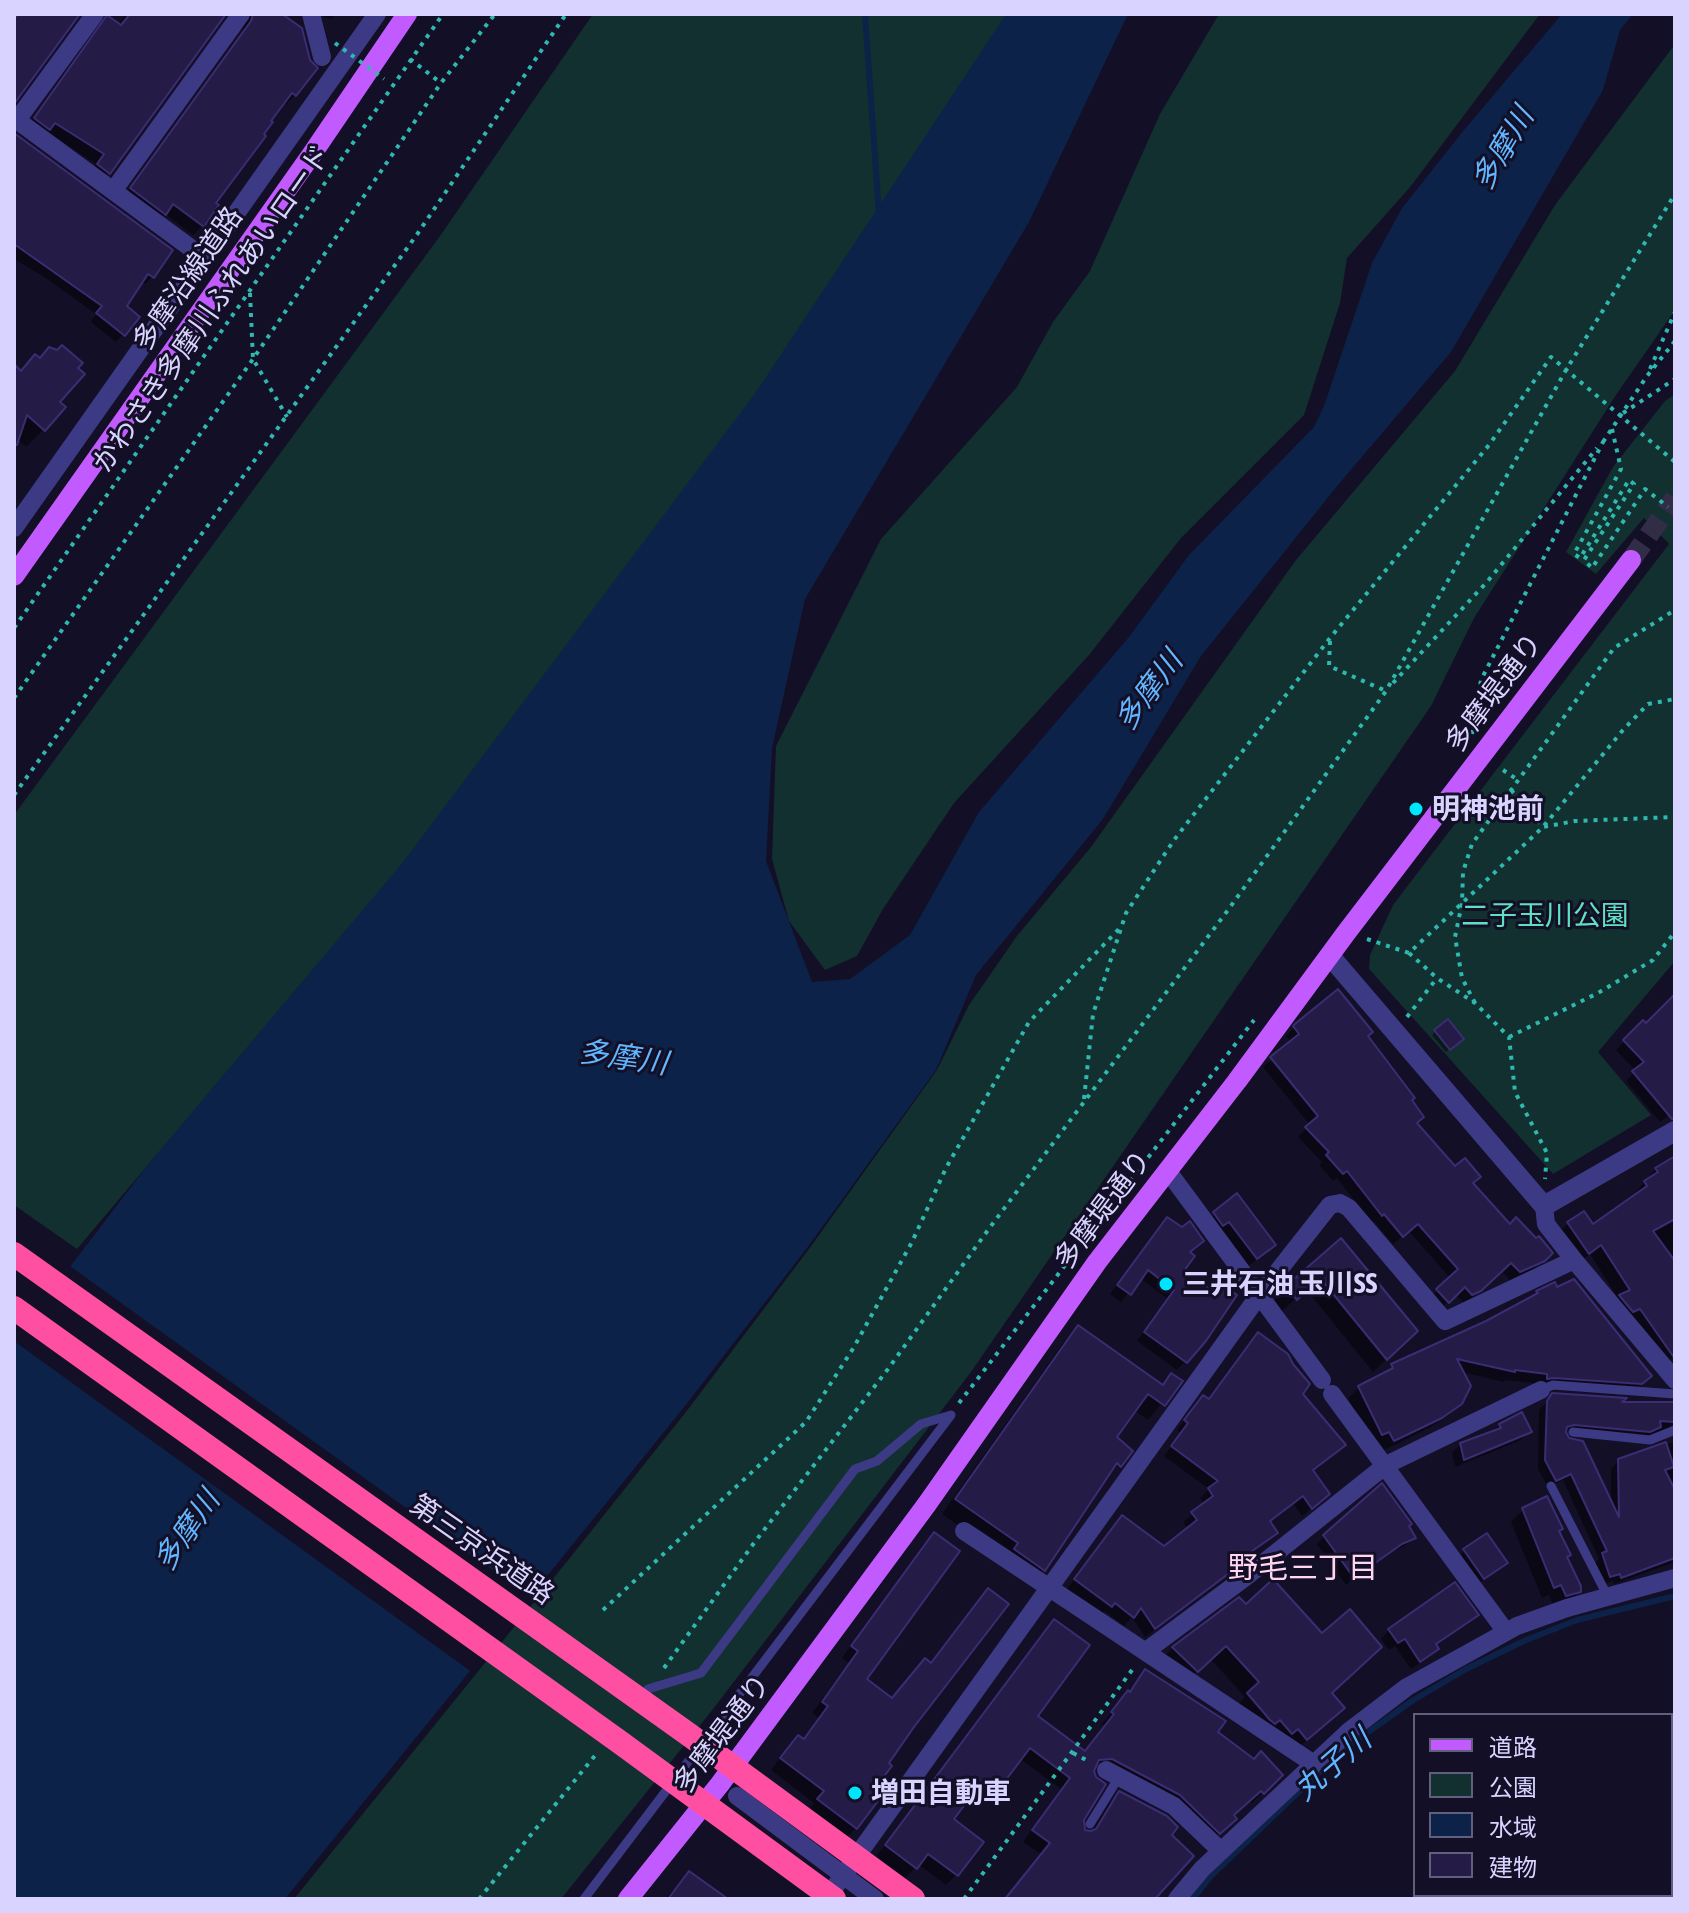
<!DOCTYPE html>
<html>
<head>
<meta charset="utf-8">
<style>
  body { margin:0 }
  #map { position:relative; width:1689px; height:1913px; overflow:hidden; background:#130f26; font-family:"Asap Condensed","Noto Sans JP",sans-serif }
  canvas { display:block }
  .frame { position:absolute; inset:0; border:16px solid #d9d4ff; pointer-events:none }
  .legend { position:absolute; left:1413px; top:1713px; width:260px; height:184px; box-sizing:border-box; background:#130f26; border:2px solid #625e7d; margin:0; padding:10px 14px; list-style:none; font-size:24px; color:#d9d4ff }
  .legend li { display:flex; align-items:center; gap:16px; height:40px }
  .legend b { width:40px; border:2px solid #625e7d }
</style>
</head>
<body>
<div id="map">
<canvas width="1689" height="1913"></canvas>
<div class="frame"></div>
<ul class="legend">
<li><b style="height:10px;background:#c25bff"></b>道路</li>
<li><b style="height:22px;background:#12302f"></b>公園</li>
<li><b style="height:22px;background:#0c2248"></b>水域</li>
<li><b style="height:22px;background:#241b47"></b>建物</li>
</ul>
</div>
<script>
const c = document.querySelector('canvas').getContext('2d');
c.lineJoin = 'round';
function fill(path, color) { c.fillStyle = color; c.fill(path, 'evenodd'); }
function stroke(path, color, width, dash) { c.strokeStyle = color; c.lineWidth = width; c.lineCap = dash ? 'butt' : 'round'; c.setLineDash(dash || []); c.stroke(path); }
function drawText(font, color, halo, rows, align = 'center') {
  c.font = font + ' "Asap Condensed","Noto Sans JP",sans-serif'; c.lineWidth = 6; c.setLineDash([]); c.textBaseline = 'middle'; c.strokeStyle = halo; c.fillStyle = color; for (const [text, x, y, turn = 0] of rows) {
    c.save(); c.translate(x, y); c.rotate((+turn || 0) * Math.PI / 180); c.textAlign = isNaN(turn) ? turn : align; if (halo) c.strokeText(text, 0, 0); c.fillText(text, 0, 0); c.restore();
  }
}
fill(new Path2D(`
  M593,14H1008L759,391L405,861L77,1249L14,1205V815L440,236Z
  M1219,14H1540L1411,186L1347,258L1340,303L1304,415L1181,538L1089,655L954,803L883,909L857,956L825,970L789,921L772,859L776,746L881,539L1017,387L1053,322L1090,271L1160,114Z
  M1675,44V310L1616,395L1474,618L1431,706L971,1372L710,1713L561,1899H294L569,1559L689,1408L809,1249L937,1070L969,1005L1017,936L1091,847L1296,560L1455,371L1555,205Z
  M1675,394V961L1598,1052L1651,1115L1553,1174L1369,969L1370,955L1393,905L1669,544L1644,518L1596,574L1566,552L1613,467L1665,401Z`), '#12302f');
fill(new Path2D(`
  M1006,14H1128L1029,222L805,599L772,748L766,861L812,982L850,979L910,935L979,812L1129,637L1189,555L1314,427L1325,403L1372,263L1402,208L1464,130L1562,14H1633L1620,30L1603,90L1451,352L1338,485L1201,656L1103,819L976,975L936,1070L807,1248L685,1406L285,1899H14V1340L147,1166L403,862L756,392Z`), '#0c2248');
fill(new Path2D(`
  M67,1264L534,1600L473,1673L14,1341V1333Z`), '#130f26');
fill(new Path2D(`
  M126,14H224L100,182L89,174L96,164L46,131L26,128L98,26L107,17L118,25Z
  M239,14H278L315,68L295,95L286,104L282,102L213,203L202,226L193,235L165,214L155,223L122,198L242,32L244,20Z
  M315,14H336L331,19Z
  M14,135L152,277L145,284L141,281L124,307L137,317L116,342L91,322L96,314L46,278L14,259Z
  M76,369L44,429L26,447L17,439L14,446V370L20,372Z
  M1675,997V1110L1660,1122L1626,1081L1636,1071L1616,1050L1643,1023L1646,1026Z
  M1298,1024L1365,1037L1409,1101L1415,1124L1542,1261L1534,1269L1510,1280L1501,1270L1470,1299L1463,1302L1455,1294L1439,1310L1429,1299L1450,1278L1409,1231L1393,1244L1374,1221L1372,1223L1337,1178L1333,1181L1319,1165L1322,1162L1298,1137L1310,1125L1263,1067L1292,1043L1286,1036Z
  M1436,1031L1457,1042L1446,1052L1432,1035Z
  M1675,1154V1342L1673,1357L1663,1367L1610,1306L1618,1298L1590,1254L1578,1263L1558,1234L1568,1224L1592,1227L1636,1195L1635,1193L1656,1169Z
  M1237,1196L1265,1253L1248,1266L1206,1222Z
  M1167,1219L1188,1253L1181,1271L1209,1292L1217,1283L1205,1340L1177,1370L1137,1341L1168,1299L1140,1278L1121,1302L1110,1294Z
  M1341,1241L1416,1331L1373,1372L1306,1289L1282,1311L1273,1301Z
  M1554,1285L1649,1376L1630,1394L1505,1380L1503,1382L1462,1372L1460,1403L1449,1415L1429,1428L1384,1450L1378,1441L1372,1444L1348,1398L1359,1388L1382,1376L1392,1366L1486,1323Z
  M1078,1327L1161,1386L1172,1375L1180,1381L1148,1420L1134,1410L1115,1438L1130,1451L1105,1480L1044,1569L1029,1584L1005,1559L942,1514L1064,1342Z
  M1258,1335L1300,1394L1318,1503L1302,1516L1293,1503L1268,1522L1276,1533L1266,1542L1244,1557L1236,1568L1145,1637L1132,1617L1124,1626L1105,1611L1101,1615L1067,1589L1122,1517L1164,1548L1188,1529L1183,1522L1205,1505L1200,1498L1209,1489L1164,1456L1181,1433L1177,1430L1194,1406L1203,1397L1207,1400Z
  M1553,1396L1675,1408V1422L1667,1430L1641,1439L1564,1432L1611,1506V1469L1619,1460L1675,1442V1562L1614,1584L1613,1581L1602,1584L1595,1563L1599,1559L1563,1480L1548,1487L1538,1469L1539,1410Z
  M1500,1425L1529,1432L1521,1440L1455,1467L1452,1453L1461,1444L1492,1434Z
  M1523,1510L1558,1532L1565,1558L1581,1591L1569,1602L1554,1607L1549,1595L1542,1598L1511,1522Z
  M1407,1526L1414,1538L1406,1545L1392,1552L1346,1585L1317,1544L1324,1537Z
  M934,1534L864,1680L892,1699L930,1664L988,1590L912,1726L886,1764L856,1828L845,1839L808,1811L814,1803L771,1770L787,1748L798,1737L802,1740L819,1718L812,1713L849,1663L842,1658L923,1545Z
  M1464,1551L1505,1562L1475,1586L1456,1559Z
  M1239,1600L1330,1694L1328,1722L1292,1753L1234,1708L1245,1697L1210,1658L1182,1685L1159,1662L1173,1648Z
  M1476,1615L1435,1646L1437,1649L1428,1657L1411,1669L1395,1646L1389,1650L1381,1639L1389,1630Z
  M1055,1621L1035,1716L1084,1753L1105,1726L1102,1724L1145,1671L1215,1732L1254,1761L1281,1775L1252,1803L1249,1800L1231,1816L1223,1829L1208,1843L1169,1806L1099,1769H1094L1082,1820L1084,1831L1091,1834L1109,1804L1120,1793L1169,1835L1154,1899H1007L1041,1854L1023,1842L1061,1789L1019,1758L981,1806L968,1796L951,1820L957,1874L946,1885L918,1864L905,1879L876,1857Z
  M1671,1845L1675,1851V1899H1577L1581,1895H1671Z
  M689,1873L725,1899H665Z`), '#0007');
stroke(new Path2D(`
  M865,14L879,214
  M1193,1899L1211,1876L1340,1752L1412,1701L1466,1669L1524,1641L1577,1620L1675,1596`), '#0c2248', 6);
const building = new Path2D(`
  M18,14H80L14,104V19Z
  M130,14H226L110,174L97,164L104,154L55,123L50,130L34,118L107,15L121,25Z
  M253,14H282L302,28L310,60L318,68L296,96L292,93L271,121L273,122L264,134L266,136L216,203L219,205L204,227L173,204L166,215L130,188L251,21Z
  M14,133L173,250L154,278L148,274L127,306L140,317L125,336L96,313L102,306L14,244Z
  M62,345L83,363L78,368L85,374L60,402L66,407L45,431L27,415L17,445H14V364L21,371L35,354L40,358L49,347L57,350Z
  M1338,989L1373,1032L1368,1036L1415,1098L1412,1100L1424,1117L1417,1123L1455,1166L1465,1158L1481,1177L1473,1183L1510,1224L1516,1217L1536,1238L1539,1236L1553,1253L1545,1261L1520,1272L1511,1263L1481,1291L1472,1295L1465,1287L1449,1303L1436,1289L1458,1269L1418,1224L1403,1237L1384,1214L1382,1216L1347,1171L1343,1174L1326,1155L1329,1152L1305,1127L1318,1116L1270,1057L1299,1034L1293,1026L1296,1023Z
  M1675,994V1118L1672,1119L1632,1071L1644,1062L1623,1040L1643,1020L1646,1023Z
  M1448,1019L1464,1039L1450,1050L1434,1030Z
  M1675,1156V1219L1653,1231L1675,1261V1359L1640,1309L1633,1312L1619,1295L1630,1290L1601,1245L1589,1254L1567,1222L1584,1211L1593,1224L1647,1186L1644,1181L1658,1172L1655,1168Z
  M1237,1193L1276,1245L1257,1259L1229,1222L1223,1226L1213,1212Z
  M1167,1217L1182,1227L1190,1221L1204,1241L1190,1252L1195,1256L1184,1271L1211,1290L1217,1281L1237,1295L1206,1341L1187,1363L1144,1332L1174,1290L1148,1270L1131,1295L1117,1285Z
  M1341,1238L1418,1331L1387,1360L1320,1278L1297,1300L1285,1287Z
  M1574,1279L1652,1376L1642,1384L1554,1378L1547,1379V1374L1515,1370V1372L1457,1359L1471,1386L1462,1404L1442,1418L1394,1441L1389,1432L1382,1435L1358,1386L1393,1368L1391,1364L1486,1321L1538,1293L1536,1291L1555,1282L1557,1287Z
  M1078,1325L1163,1385L1171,1373L1183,1381L1165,1406L1148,1394L1117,1437L1133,1451L1121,1467L1117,1463L1045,1571L1014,1549L1018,1543L955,1499Z
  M1258,1332L1288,1354L1293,1364L1310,1384L1303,1394L1346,1445L1313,1470L1330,1494L1312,1509L1303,1496L1270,1521L1278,1533L1245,1556L1248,1559L1155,1629L1141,1608L1134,1618L1115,1603L1112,1607L1074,1579L1122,1515L1164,1546L1197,1520L1191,1512L1213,1496L1208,1488L1218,1481L1171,1446L1188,1423L1184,1420L1203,1395L1209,1399Z
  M1552,1393L1627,1398L1622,1402H1674L1675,1422L1660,1421L1661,1427L1650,1432L1574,1425L1567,1427L1566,1432L1569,1438L1583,1441L1619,1517L1618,1459L1666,1442L1674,1467L1665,1470L1675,1490V1558L1621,1578L1620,1574L1610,1577L1602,1553L1607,1551L1571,1474L1556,1481L1545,1460L1547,1401Z
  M1522,1412L1532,1432L1464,1460L1460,1443L1501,1428L1499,1424Z
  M1382,1483L1412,1524L1409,1526L1416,1538L1402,1544L1354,1578L1323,1535Z
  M1547,1496L1563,1529L1559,1531L1571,1555L1567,1557L1581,1586V1592L1566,1596L1561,1585L1554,1588L1522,1508Z
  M934,1532L960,1551L867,1679L892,1698L925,1658L931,1663L988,1588L1009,1604L914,1727L889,1763L892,1766L882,1779L890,1785L857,1829L817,1799L824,1791L780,1758L798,1735L804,1739L828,1706L822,1702L858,1651L851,1646Z
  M1487,1533L1508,1563L1484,1579L1463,1549Z
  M1273,1579L1322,1633L1350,1609L1382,1647L1332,1693L1345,1708L1307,1740L1298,1729L1292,1734L1280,1720L1275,1724L1270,1720L1247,1693L1259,1682L1226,1646L1198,1672L1172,1647L1239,1597L1246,1604Z
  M1455,1582L1479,1615L1436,1644L1439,1649L1420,1662L1405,1639L1398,1643L1388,1629Z
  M1054,1619L1090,1645L1038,1716L1085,1751L1114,1714L1111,1712L1128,1690L1130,1692L1145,1669L1226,1721L1218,1732L1254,1759L1261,1751L1283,1775L1264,1794L1261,1791L1234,1815L1237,1819L1220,1834L1180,1795L1112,1759L1099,1760L1094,1771L1096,1777L1106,1784L1084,1820L1085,1830L1091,1831L1096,1829L1119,1791L1167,1816L1178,1827L1172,1835L1194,1856L1155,1899H1005L1050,1843L1032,1830L1070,1778L1030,1748L993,1797L979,1786L954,1819L984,1842L958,1876L928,1854L917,1869L885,1845Z
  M689,1871L728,1899H668Z`);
fill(building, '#241b47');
stroke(building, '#3b2d73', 2);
stroke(new Path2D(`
  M1631,560L1675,498`), '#312d47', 20, [20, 10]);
stroke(new Path2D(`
  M410,59L441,83
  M250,293L253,359L287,417
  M1650,369L1675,312
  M1623,413L1675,379
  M1612,429L1621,469L1574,554L1580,558L1629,480L1634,484L1584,560L1592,568L1645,489L1668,507
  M1603,442L1647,376L1675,341
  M14,628L443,14
  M1330,641L1329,666L1386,691
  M1393,683L1487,582L1597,448
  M14,698L253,359L441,83L495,14
  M1472,734L1481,680L1603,442
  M1503,770L1518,780
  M1511,790L1543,827L1575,821L1675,817
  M14,795L418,233L566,14
  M1367,939L1409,953L1543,827L1623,730L1648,704L1675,699
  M1409,953L1437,978L1475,1003L1509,1037L1515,1092L1547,1153L1545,1179
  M1475,1003L1462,978L1455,937L1462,903L1463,872L1472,844L1614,648L1675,610
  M1407,1017L1437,978
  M1509,1037L1598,993L1653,960L1675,932
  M1084,1099L1093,1014L1126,913L1174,840L1330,638L1489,445L1551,357L1675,462
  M959,1403L1254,1020
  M603,1610L806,1422L854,1347L912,1242L946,1168L1029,1022L1119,929
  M664,1668L754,1543L888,1369L988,1230L1228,910L1386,691L1566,370L1675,194
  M1073,1753L1090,1762
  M479,1899L597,1753
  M964,1899L1135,1666`), '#2fb8b0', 4, [4, 6]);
stroke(new Path2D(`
  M1541,1390L1553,1385L1675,1394
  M1573,1432L1650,1440L1675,1430
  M1551,1486L1608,1597
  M648,1689L701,1673L855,1469L877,1461L921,1424L951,1415
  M1090,1824L1119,1777
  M584,1899L951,1415`), '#3d3a85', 9);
stroke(new Path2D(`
  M311,14L322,57
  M14,118L203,257
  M17,120L95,14
  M113,191L241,14
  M14,528L377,14
  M1167,1170L1322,1380
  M1544,1206L1546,1224L1574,1260L1675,1380
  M1332,1394L1506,1632
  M964,1531L1314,1764
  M1146,1651L1247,1576L1386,1465L1541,1390
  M1106,1770L1174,1806L1221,1851
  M737,1796L875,1899
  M826,1899L1260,1294L1330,1205L1340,1203L1349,1208L1445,1321L1574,1260
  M1177,1899L1202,1869L1348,1732L1407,1687L1517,1626L1567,1608L1675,1578`), '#3d3a85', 18);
stroke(new Path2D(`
  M1330,956L1544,1206L1675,1131`), '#3d3a85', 20);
stroke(new Path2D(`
  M14,576L312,154L407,14
  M628,1899L720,1784L927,1504L1097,1262L1237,1081L1346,933L1631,560`), '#c25bff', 20);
stroke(new Path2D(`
  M335,43L384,79`), '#2fb8b0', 4, [4, 6]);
stroke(new Path2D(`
  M14,1254L688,1734L913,1899
  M14,1308L621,1743L834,1899`), '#ff4fa3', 24);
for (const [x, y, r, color] of [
  [1416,809,8,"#00e5ff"],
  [1166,1284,8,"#00e5ff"],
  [855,1793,8,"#00e5ff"]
]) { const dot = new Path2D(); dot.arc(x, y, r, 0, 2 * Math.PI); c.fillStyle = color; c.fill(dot); stroke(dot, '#130f26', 3); }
drawText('28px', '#d9d4ff', '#130f26', [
  ["多摩沿線道路",188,279,-55],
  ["かわさき多摩川ふれあいロード",212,309,-55],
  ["多摩堤通り",1494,693,-53],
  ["多摩堤通り",1103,1210,-53],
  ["第三京浜道路",482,1550,35],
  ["多摩堤通り",722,1734,-53]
]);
drawText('bold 28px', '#d9d4ff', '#130f26', [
  ["明神池前",1432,809],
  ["三井石油 玉川SS",1182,1284],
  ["増田自動車",871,1793]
], 'left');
drawText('28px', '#5fe0c0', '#130f26', [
  ["二子玉川公園",1545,916]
]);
drawText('italic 30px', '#62b6ff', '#130f26', [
  ["多摩川",1503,149,-59],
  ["多摩川",1149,691,-53],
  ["多摩川",623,1058,8],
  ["多摩川",187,1531,-55],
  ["丸子川",1333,1765,-41]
]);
drawText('30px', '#ffd6f0', '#130f26', [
  ["野毛三丁目",1303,1569]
]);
</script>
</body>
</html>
